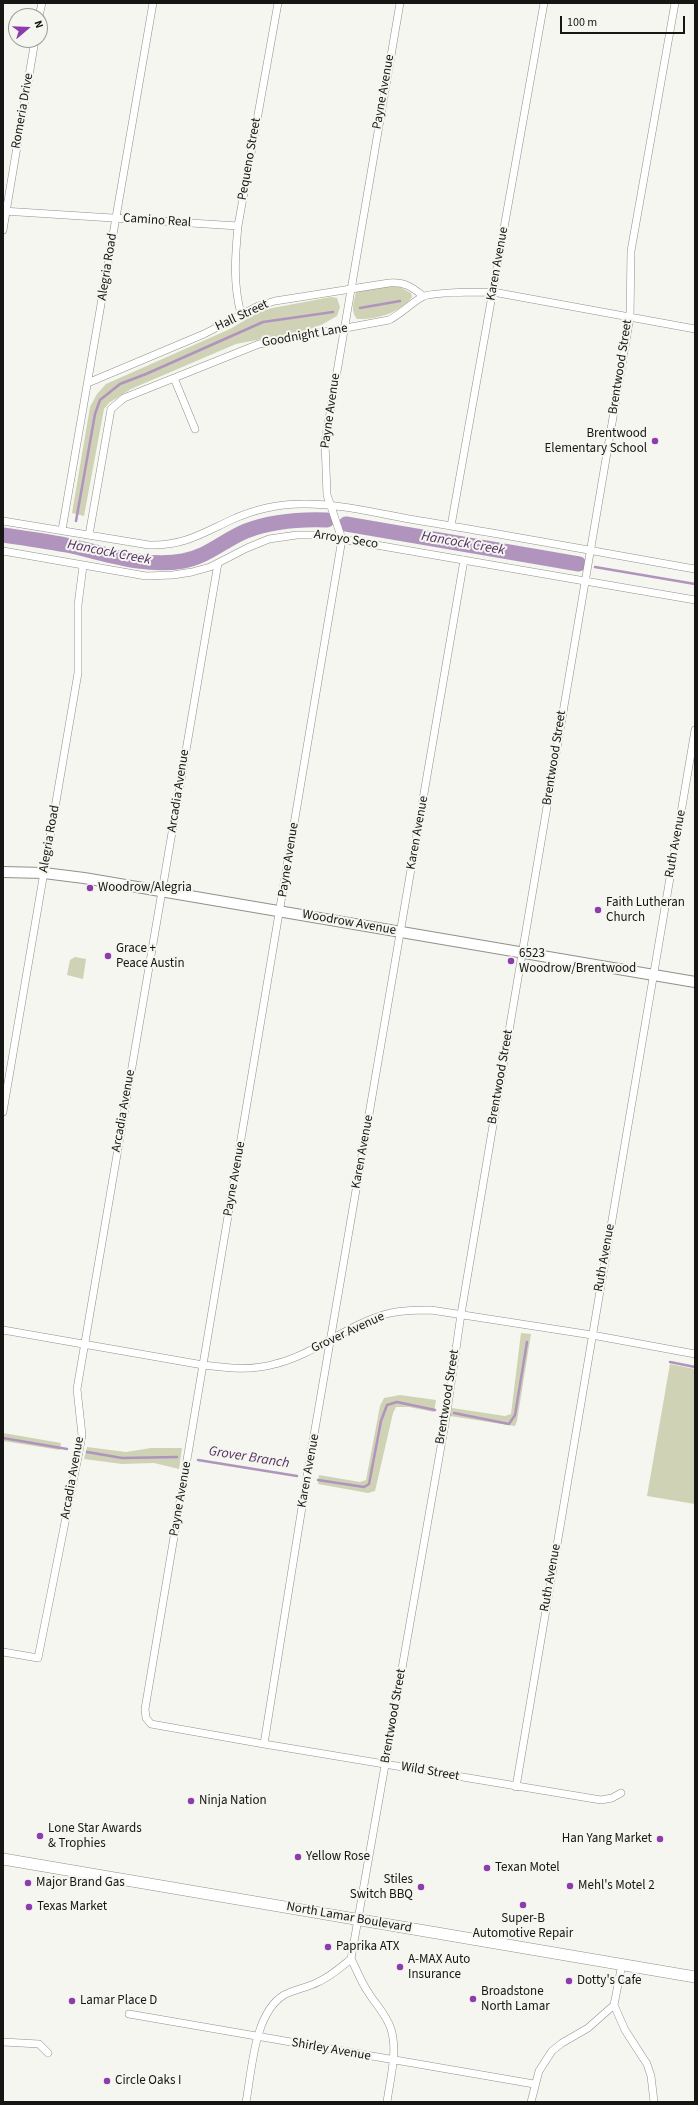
<!DOCTYPE html>
<html>
<head>
<meta charset="utf-8">
<style>
  body { margin:0 }
  #map { position:relative; width:698px; height:2105px; overflow:hidden; background:#f5f6ef; font-family:"Source Sans 3",sans-serif }
  canvas { display:block }
  .frame { position:absolute; inset:0; border:4px solid #161614; pointer-events:none }
  .north { position:absolute; left:8px; top:8px; width:40px; height:40px; box-sizing:border-box; background:#f5f6ef; border:1px solid #9c9c97; border-radius:50%; rotate:71deg; font-size:11px; font-weight:700; line-height:16px; text-align:center; color:#161614 }
  .north::after { content:''; display:block; margin:auto; width:14px; height:18px; background:#8c3cac; clip-path:polygon(50% 0,100% 100%,50% 72%,0 100%) }
  .scale { position:absolute; left:560px; top:16px; width:125px; height:18px; box-sizing:border-box; border:2px solid #161614; border-top:0; padding-left:5px; font-size:12px; line-height:14px; white-space:nowrap; color:#161614; -webkit-text-stroke:3px #f5f6ef; paint-order:stroke }
</style>
</head>
<body>
<div id="map">
<canvas width="698" height="2105"></canvas>
<div class="frame"></div>
<div class="north">N</div>
<div class="scale">100 m</div>
</div>
<script>
const c = document.querySelector('canvas').getContext('2d');
c.lineJoin = 'round';
function fill(path, color) { c.fillStyle = color; c.fill(path, 'evenodd'); }
function stroke(path, color, width, dash) { c.strokeStyle = color; c.lineWidth = width; c.lineCap = dash ? 'butt' : 'round'; c.setLineDash(dash || []); c.stroke(path); }
function drawText(font, color, halo, rows, align = 'center') {
  c.font = font + ' "Source Sans 3",sans-serif'; c.lineWidth = 4; c.setLineDash([]); c.textBaseline = 'middle'; c.strokeStyle = halo; c.fillStyle = color; for (const [text, x, y, turn = 0] of rows) {
    c.save(); c.translate(x, y); c.rotate((+turn || 0) * Math.PI / 180); c.textAlign = isNaN(turn) ? turn : align; if (halo) c.strokeText(text, 0, 0); c.fillText(text, 0, 0); c.restore();
  }
}
fill(new Path2D(`
  M389,286L400,287L411,293L412,297C400,313 376,320 357,319C350,311 354,301 356,292Z
  M331,297L337,298L340,307L337,316L323,324L308,330L236,344L131,389L109,403L104,409L84,516L72,513L90,407L97,394L106,384L230,329L262,310Z
  M75,957L86,959L83,979L67,975L70,960Z
  M521,1333L531,1334L517,1421L515,1426L450,1416L452,1408L505,1416L511,1414Z
  M670,1364L695,1369V1504L647,1496Z
  M400,1395L436,1400L434,1412L409,1407H396L393,1413L375,1491L368,1493L318,1484L319,1475L360,1482L366,1480L380,1406L384,1398Z
  M3,1433L61,1443L60,1450L3,1441Z
  M87,1447L126,1452L151,1448H182L179,1469L154,1463L122,1464L84,1459Z`), '#cfd2b4');
stroke(new Path2D(`
  M360,308L400,301
  M76,521L95,414L100,400L120,384L146,374L263,322L333,312
  M66,545L69,541
  M595,567L695,584
  M670,1362L695,1367
  M454,1413L509,1424L515,1415L527,1342
  M3,1438L67,1449
  M87,1452L122,1458L177,1457
  M198,1460L297,1476
  M318,1480L364,1487L369,1484L381,1421L387,1405L397,1402L435,1410`), '#b094bd', 2.5);
stroke(new Path2D(`
  M346,524L579,564
  M3,535C24,538 45,541 66,545C105,553 143,568 183,561C207,557 224,540 246,531C272,521 300,519 327,520`), '#b094bd', 15);
const street = new Path2D(`
  M400,3L325,442L327,495L342,539L145,1709L146,1718L151,1724L264,1744L601,1800L612,1798L621,1793
  M39,16L42,3
  M3,211L238,226
  M3,230L35,40
  M241,314C233,284 235,257 238,226L278,3
  M174,378L195,429
  M90,382L204,334L258,306L275,301L389,283C404,282 411,286 423,296
  M3,521L149,545C183,546 201,534 231,520C253,510 277,504 302,504C339,503 384,515 421,521C513,536 604,553 695,569
  M451,526L544,3
  M62,530L153,3
  M89,535L111,409L124,398L259,344L389,320C401,314 410,304 422,297C430,292 480,292 493,292L695,329
  M3,551L146,576L173,575L192,572L210,567L247,548L269,539L297,535H318L695,600
  M3,1112L78,673V605L83,566
  M3,1330L203,1365C227,1368 251,1371 275,1364C315,1354 347,1325 386,1314C401,1310 416,1310 431,1310L592,1335L695,1354
  M3,1652L38,1658L79,1452L82,1435L77,1389L218,563
  M264,1744L307,1476L464,560
  M516,1787L695,730
  M351,1959C357,1970 361,1982 368,1992C376,2005 386,2014 391,2029C398,2052 390,2079 387,2102
  M622,1964L614,2005L625,2030L647,2064L651,2076L654,2102
  M129,2014L534,2084
  M3,2042L39,2044L48,2053
  M246,2102C252,2070 254,2013 284,1995C295,1989 307,1988 318,1982C330,1977 341,1967 351,1959L447,1412L461,1314L630,317L631,251L675,3
  M531,2102L539,2071L552,2051L562,2043L588,2028L614,2005`);
const secondary = new Path2D(`
  M3,872L44,873L84,878L695,982`);
const primary = new Path2D(`
  M3,1859L695,1977`);
stroke(street, '#91918b', 8);
stroke(secondary, '#91918b', 12);
stroke(primary, '#91918b', 12);
stroke(street, '#fff', 7);
stroke(secondary, '#fff', 10);
stroke(primary, '#fff', 11);
for (const [x, y, r, color] of [
  [655,441,4,"#8c3cac"],
  [90,888,4,"#8c3cac"],
  [598,910,4,"#8c3cac"],
  [108,956,4,"#8c3cac"],
  [511,961,4,"#8c3cac"],
  [191,1801,4,"#8c3cac"],
  [40,1836,4,"#8c3cac"],
  [660,1839,4,"#8c3cac"],
  [298,1857,4,"#8c3cac"],
  [487,1868,4,"#8c3cac"],
  [28,1883,4,"#8c3cac"],
  [570,1886,4,"#8c3cac"],
  [421,1887,4,"#8c3cac"],
  [523,1905,4,"#8c3cac"],
  [29,1907,4,"#8c3cac"],
  [328,1947,4,"#8c3cac"],
  [400,1967,4,"#8c3cac"],
  [569,1981,4,"#8c3cac"],
  [473,1999,4,"#8c3cac"],
  [72,2001,4,"#8c3cac"],
  [107,2081,4,"#8c3cac"]
]) { const dot = new Path2D(); dot.arc(x, y, r, 0, 2 * Math.PI); c.fillStyle = color; c.fill(dot); stroke(dot, '#f5f6ef', 1.5); }
drawText('13px', '#161614', '#f5f6ef', [
  ["Payne Avenue",384,92,-80],
  ["Romeria Drive",23,111,-80],
  ["Pequeno Street",250,159,-80],
  ["Camino Real",157,221,4],
  ["Karen Avenue",498,264,-80],
  ["Alegria Road",108,267,-81],
  ["Hall Street",242,316,-25],
  ["Goodnight Lane",305,336,-10],
  ["Brentwood Street",621,367,-81],
  ["Payne Avenue",331,411,-82],
  ["Arroyo Seco",346,540,9],
  ["Brentwood Street",555,758,-81],
  ["Arcadia Avenue",179,791,-81],
  ["Karen Avenue",418,833,-80],
  ["Alegria Road",50,839,-80],
  ["Ruth Avenue",676,844,-80],
  ["Payne Avenue",289,860,-81],
  ["Woodrow Avenue",349,923,10],
  ["Brentwood Street",501,1077,-80],
  ["Arcadia Avenue",124,1111,-80],
  ["Karen Avenue",363,1152,-80],
  ["Payne Avenue",235,1179,-80],
  ["Ruth Avenue",605,1258,-80],
  ["Grover Avenue",348,1333,-25],
  ["Brentwood Street",448,1397,-81],
  ["Karen Avenue",309,1471,-80],
  ["Arcadia Avenue",73,1478,-80],
  ["Payne Avenue",181,1499,-80],
  ["Ruth Avenue",551,1578,-80],
  ["Brentwood Street",394,1716,-80],
  ["Wild Street",430,1772,10],
  ["North Lamar Boulevard",349,1918,10],
  ["Shirley Avenue",331,2050,10]
]);
drawText('13px', '#161614', '#f5f6ef', [
  ["Brentwood",647,434,"right"],
  ["Elementary School",647,449,"right"],
  ["Woodrow/Alegria",98,888],
  ["Faith Lutheran",606,903],
  ["Church",606,918],
  ["Grace +",116,949],
  ["Peace Austin",116,964],
  ["6523",519,954],
  ["Woodrow/Brentwood",519,969],
  ["Ninja Nation",199,1801],
  ["Lone Star Awards",48,1829],
  ["& Trophies",48,1844],
  ["Han Yang Market",652,1839,"right"],
  ["Yellow Rose",306,1857],
  ["Texan Motel",495,1868],
  ["Stiles",413,1880,"right"],
  ["Switch BBQ",413,1895,"right"],
  ["Major Brand Gas",36,1883],
  ["Mehl's Motel 2",578,1886],
  ["Texas Market",37,1907],
  ["Super-B",523,1919,"center"],
  ["Automotive Repair",523,1934,"center"],
  ["Paprika ATX",336,1947],
  ["A-MAX Auto",408,1960],
  ["Insurance",408,1975],
  ["Dotty's Cafe",577,1981],
  ["Broadstone",481,1992],
  ["North Lamar",481,2007],
  ["Lamar Place D",80,2001],
  ["Circle Oaks I",115,2081]
], 'left');
drawText('italic 14px', '#553065', '#f5f6ef', [
  ["Hancock Creek",463,544,10],
  ["Hancock Creek",109,553,11],
  ["Grover Branch",249,1458,9]
]);
</script>
</body>
</html>
